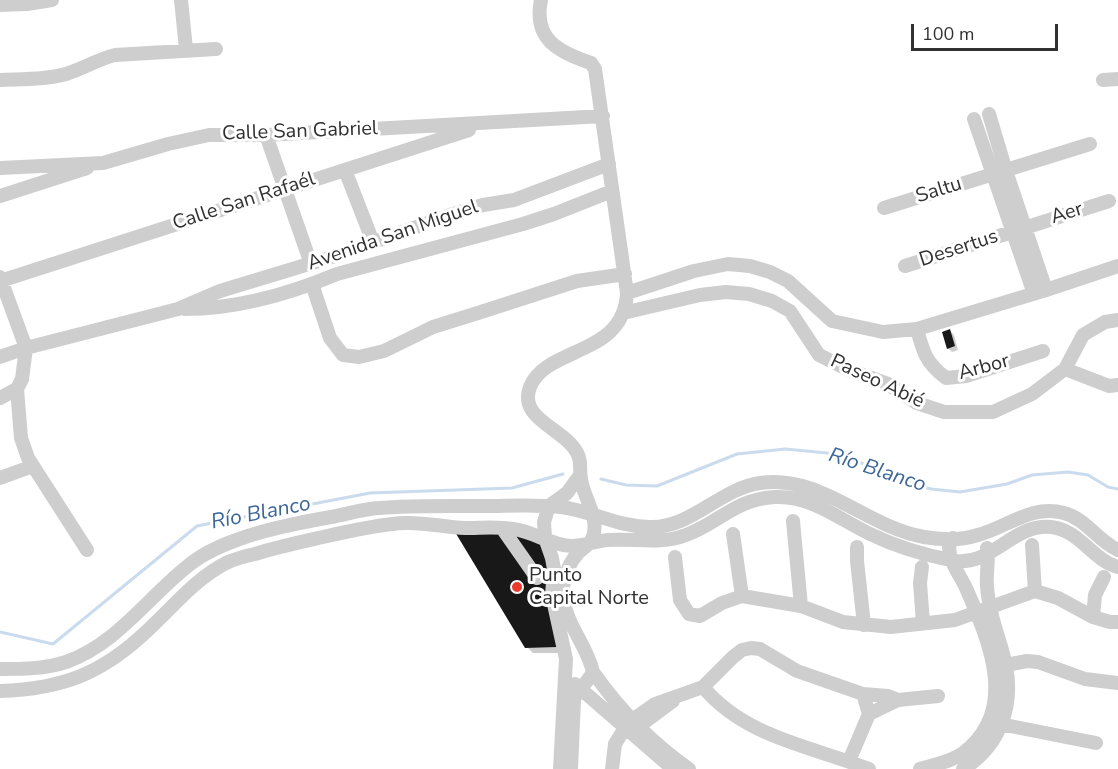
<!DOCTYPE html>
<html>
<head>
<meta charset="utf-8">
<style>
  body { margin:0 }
  #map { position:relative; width:1118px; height:769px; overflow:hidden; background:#fff; font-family:"Nunito Sans",sans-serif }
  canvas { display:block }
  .scale { position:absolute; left:911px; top:24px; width:147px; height:27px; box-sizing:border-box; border:3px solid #313131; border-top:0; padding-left:8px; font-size:18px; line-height:21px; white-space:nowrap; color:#313131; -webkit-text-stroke:4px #fff; paint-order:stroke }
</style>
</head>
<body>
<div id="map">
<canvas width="1118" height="769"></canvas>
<div class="scale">100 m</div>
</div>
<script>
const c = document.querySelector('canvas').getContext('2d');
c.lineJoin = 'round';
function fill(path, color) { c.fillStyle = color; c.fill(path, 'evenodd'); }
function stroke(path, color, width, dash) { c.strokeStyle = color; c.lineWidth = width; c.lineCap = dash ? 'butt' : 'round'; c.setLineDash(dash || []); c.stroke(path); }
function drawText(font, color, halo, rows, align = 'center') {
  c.font = font + ' "Nunito Sans",sans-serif'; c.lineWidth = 6; c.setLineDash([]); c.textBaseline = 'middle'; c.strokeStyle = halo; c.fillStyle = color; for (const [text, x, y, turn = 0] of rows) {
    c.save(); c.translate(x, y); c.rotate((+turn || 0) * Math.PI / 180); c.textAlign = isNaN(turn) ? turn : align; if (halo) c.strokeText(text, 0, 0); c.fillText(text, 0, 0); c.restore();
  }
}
fill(new Path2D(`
  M950,331L954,335L958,350L952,352L948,348Z
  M457,534L562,653H533L527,647Z`), '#0003');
stroke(new Path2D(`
  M601,479L626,485L657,486L737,454L785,449L827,453L859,462L909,483L931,489L960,492L1007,484L1032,475L1068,472L1088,475L1108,487L1118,489
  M0,632L53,644L197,526L370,493L512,488L563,474`), '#cadbee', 3);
fill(new Path2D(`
  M950,329L955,346L947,349L942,332Z
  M455,532L517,534L542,544L546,552L557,647L525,648Z`), '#181818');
stroke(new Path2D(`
  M181,0L186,49
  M541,0C533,39 558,52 591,63L595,69L627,293C624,357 546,346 530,387C516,423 576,430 580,462C580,469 580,476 582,484C586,501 599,519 593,537C590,545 583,548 578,553C569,563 563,578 563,591C563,622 587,644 593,672C588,683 577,689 574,700L571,769
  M0,5L27,4L52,0
  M0,80C22,79 45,80 66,74C83,69 98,59 115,55L216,49
  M1103,80L1118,79
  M989,114L1006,171L1046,290
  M974,119L1034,294
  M266,135L311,264
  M0,168L103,163L168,144L209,135H266L603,116
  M345,170L373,242
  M0,196L87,168
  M884,208L1090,144
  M905,266L1109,201
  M0,277L26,348L22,379L17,389L0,398
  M0,281L469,130
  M312,284L330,338L343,355L359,357L384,351L433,327L481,312L577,281L625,274
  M627,293L694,271L728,264L750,266L770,272L788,281L832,321L883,332L917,329L1046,290L1118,266
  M185,309C238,309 289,294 337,274L523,224L554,214L612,191
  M623,313L700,295L726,292L749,294L772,301L790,311L819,355L849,370L886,383L917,403L944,412H993L1032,394L1065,369L1109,386L1118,385
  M917,329C923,352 926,363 946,378L966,376L1043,351
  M0,357L26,348L178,309L220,291L332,257L450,215L483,205L514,200L609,164
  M1065,369L1083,335L1105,322L1118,320
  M17,389L21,438L28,458L87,550
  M0,478L33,466
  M793,521L801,606
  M502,528L537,578
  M733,534L742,596
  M1032,545L1035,591
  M857,547V561L864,625
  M675,557L680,600L689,614L700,616L722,603L742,596L801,606L843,622L891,627L955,620L1035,591L1058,598L1093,617L1110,622H1118
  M922,567L920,583L923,623
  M1093,617L1095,595L1104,577
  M1006,665L1027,661L1038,662L1085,679L1118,683
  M0,669C22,669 45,669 66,662C117,644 148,597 189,565C206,551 227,543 248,536C275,527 303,522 331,517C347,514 363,509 379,508C413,505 447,506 482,506C508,506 535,504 561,507C592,511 615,526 649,527C691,529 719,489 760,483C821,474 866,527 924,537C941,540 962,540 978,535C1008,527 1031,504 1064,513C1087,519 1097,541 1118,550
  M593,672C619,709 652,743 689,769
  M575,684L673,769
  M703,687C746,738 811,746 869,769
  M0,691C62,689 102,674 148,630C173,607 195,579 226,563C235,559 245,556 255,554C280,546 306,541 332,535C356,530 380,524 404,523C424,522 444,527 465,528C481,528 497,526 513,529C534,531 551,546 572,546C584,546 595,541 608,540C634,538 661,545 686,535C719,523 735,499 775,497C810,495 839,519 870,534C895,546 924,555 951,560C991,569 1012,523 1051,527C1080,530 1092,560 1118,567
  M869,714L898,700
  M995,723L1096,743
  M634,730L673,701
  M849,761L869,714L863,694
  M560,769L566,659L552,595L554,569L552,558L545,538L544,522L549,506L567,493L580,475
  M612,769L615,744L628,723L655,704L703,687L733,657L742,650L751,648L760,649L797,671L863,694L888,696L898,700L938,696
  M920,769C935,764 951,762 963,753C1020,710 989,641 966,588C961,577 953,567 950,555L949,546L953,538
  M963,769C999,747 1014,707 1006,666C1002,646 994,627 990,607C988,597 986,586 987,575C987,566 989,557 987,548`), '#cecece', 14);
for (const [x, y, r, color] of [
  [517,587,6,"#ec3b2e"]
]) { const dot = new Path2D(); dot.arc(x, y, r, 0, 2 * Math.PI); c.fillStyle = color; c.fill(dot); stroke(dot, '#fff', 2); }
drawText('20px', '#313131', '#fff', [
  ["Calle San Gabriel",300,132,-2],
  ["Saltu",939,191,-17],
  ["Calle San Rafaél",244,202,-18],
  ["Aer",1067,214,-17],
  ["Avenida San Miguel",393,236,-19],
  ["Desertus",959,249,-18],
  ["Arbor",984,368,-15],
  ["Paseo Abié",877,382,25]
]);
drawText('20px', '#313131', '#fff', [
  ["Punto",529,576],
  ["Capital Norte",529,599]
], 'left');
drawText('italic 21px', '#3b6697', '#fff', [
  ["Río Blanco",877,471,18],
  ["Río Blanco",261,514,-11]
]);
</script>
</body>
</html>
